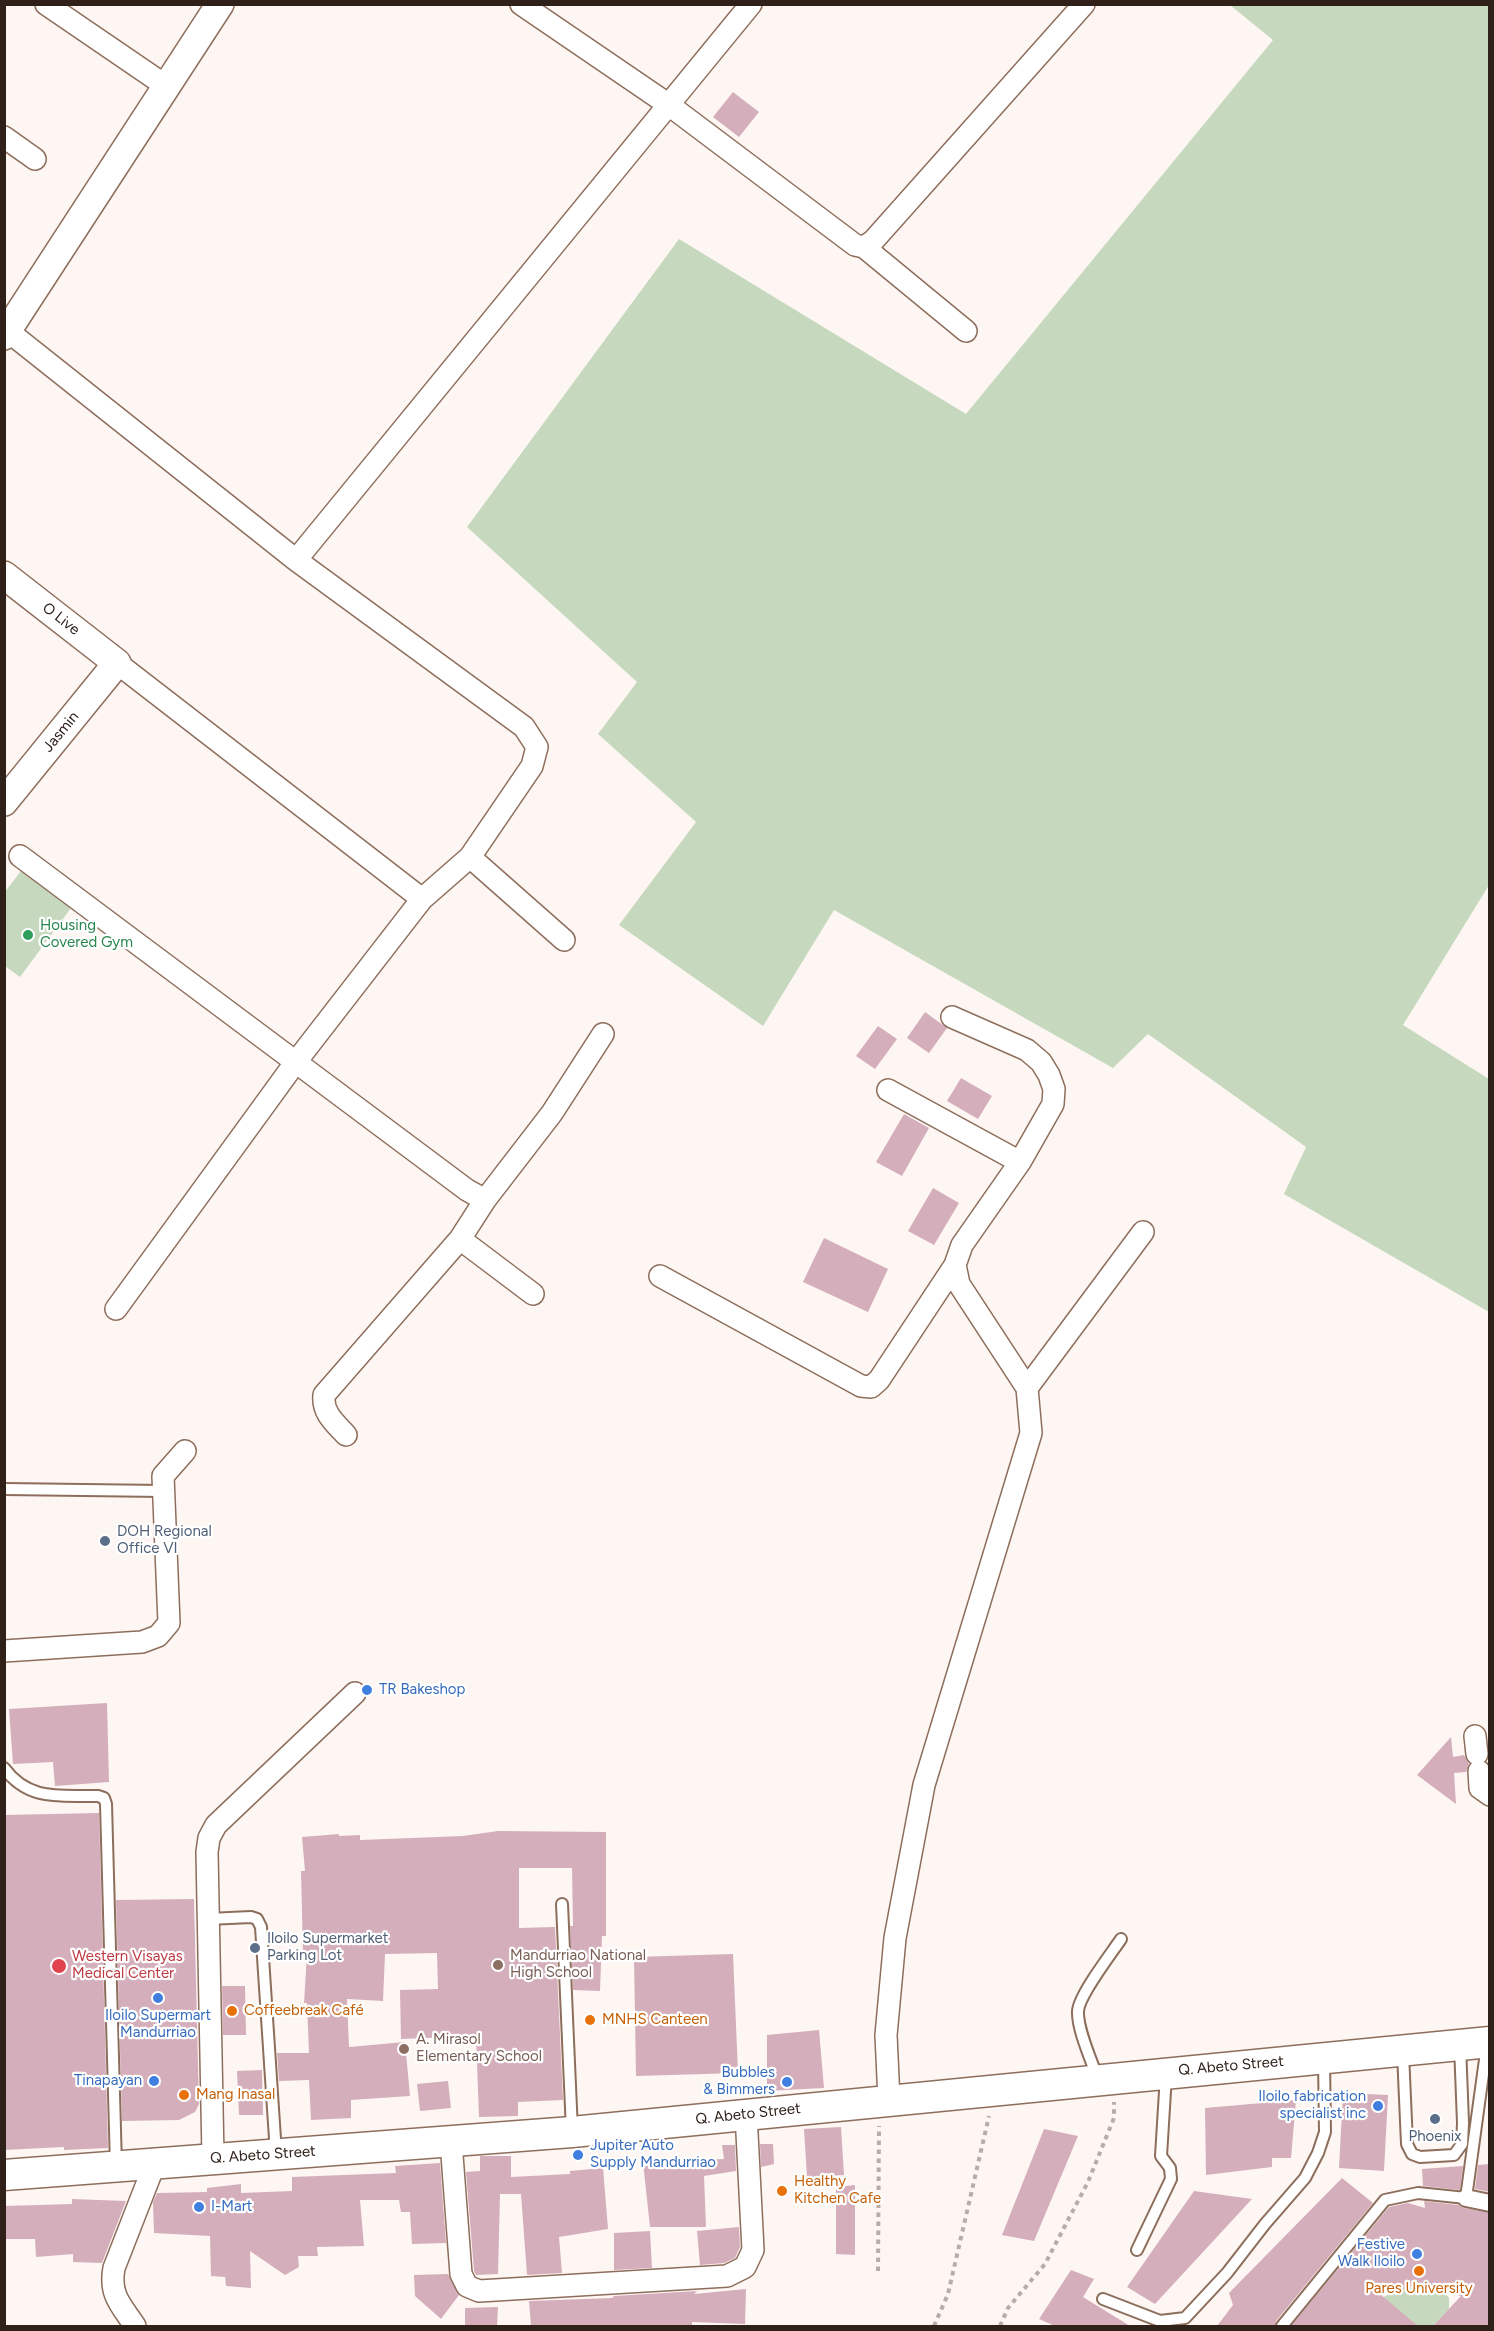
<!DOCTYPE html>
<html>
<head>
<meta charset="utf-8">
<style>
  body { margin:0 }
  #map { position:relative; width:1494px; height:2331px; overflow:hidden; background:#fef6f2; font-family:Figtree,sans-serif }
  canvas { display:block }
  .frame { position:absolute; inset:0; border:6px solid #2f211a; pointer-events:none }
</style>
</head>
<body>
<div id="map">
<canvas width="1494" height="2331"></canvas>
<div class="frame"></div>
</div>
<script>
const c = document.querySelector('canvas').getContext('2d');
c.lineJoin = 'round';
function fill(path, color) { c.fillStyle = color; c.fill(path, 'evenodd'); }
function stroke(path, color, width, dash) { c.strokeStyle = color; c.lineWidth = width; c.lineCap = dash ? 'butt' : 'round'; c.setLineDash(dash || []); c.stroke(path); }
function drawText(font, color, halo, rows, align = 'center') {
  c.font = font + ' Figtree,sans-serif'; c.lineWidth = 4.5; c.setLineDash([]); c.textBaseline = 'middle'; c.strokeStyle = halo; c.fillStyle = color; for (const [text, x, y, turn = 0] of rows) {
    c.save(); c.translate(x, y); c.rotate((+turn || 0) * Math.PI / 180); c.textAlign = isNaN(turn) ? turn : align; if (halo) c.strokeText(text, 0, 0); c.fillText(text, 0, 0); c.restore();
  }
}
fill(new Path2D(`
  M1230,5H1489V885L1403,1025L1489,1079V1312L1284,1194L1306,1147L1148,1034L1113,1068L834,910L763,1026L619,925L696,822L598,734L637,682L467,527L679,239L966,414L1273,40Z
  M24,867L74,904L20,977L5,966L4,893Z
  M1416,2286L1443,2291L1449,2298V2309L1433,2326H1350C1373,2303 1382,2293 1416,2286Z`), '#c6d9be');
fill(new Path2D(`
  M733,92L759,112L739,137L713,117Z
  M925,1012L947,1028L929,1053L907,1038Z
  M878,1026L897,1039L875,1069L856,1056Z
  M961,1078L992,1096L978,1119L947,1101Z
  M904,1114L929,1128L902,1176L876,1162Z
  M933,1188L959,1203L934,1245L908,1231Z
  M824,1238L888,1269L868,1312L803,1282Z
  M107,1703L109,1782L55,1786L53,1762L13,1764L9,1709Z
  M1451,1737L1453,1757L1464,1755L1469,1764L1466,1772L1454,1773L1456,1804L1417,1775Z
  M99,1813L108,2148L64,2150V2147L4,2150V1815Z
  M498,1831L606,1832V1936H602L600,1991L573,1990L570,1926H573L572,1868H519V1928L555,1927L563,2100L518,2102V2116L479,2117L476,2036L401,2039L400,1990L438,1989L437,1953L385,1954L383,2001L347,1999L349,2047L405,2042L410,2096L351,2100V2118L311,2120L309,2080L279,2081L277,2053H309L307,2003H304L307,1954H303L301,1871H305L302,1837L339,1834V1836L360,1835V1840L463,1836Z
  M194,1899L199,2104L195,2112L179,2120L122,2121L116,1900Z
  M733,1954L738,2073L636,2076L634,1957Z
  M222,1986H245L246,2035H223Z
  M819,2030L824,2088L767,2091V2035Z
  M262,2070L263,2115H239L237,2071Z
  M448,2081L451,2108L420,2111L417,2084Z
  M1343,2093L1388,2095L1384,2171L1339,2168Z
  M1296,2100L1291,2158H1272V2167L1206,2175L1205,2108Z
  M841,2127L844,2175L807,2177L804,2129Z
  M1044,2129L1078,2136L1034,2241L1002,2235Z
  M760,2144H773L774,2164L761,2167Z
  M722,2145H735L736,2171L704,2176L706,2227H650L643,2162L724,2159Z
  M480,2156H511V2177L570,2174V2171L603,2168L608,2229L559,2237L562,2273L527,2275L521,2194H500L498,2274L476,2275L474,2271L466,2172L480,2171Z
  M440,2163L446,2243L412,2244L410,2212H401L399,2200H360L364,2246L317,2247L318,2256H298L299,2267L285,2275L250,2251L251,2288L226,2286L225,2277L211,2276L210,2236L154,2233L153,2202L157,2193L207,2192V2188L241,2184V2193L292,2191V2177L396,2173L395,2166Z
  M1490,2164V2192L1475,2189L1478,2165Z
  M1463,2166L1460,2190L1423,2186L1422,2169Z
  M1342,2178L1373,2203L1276,2321L1275,2326H1217L1233,2305L1229,2293Z
  M855,2185V2255L836,2254V2187Z
  M1194,2191L1252,2199L1155,2304L1127,2287Z
  M72,2199L126,2201L102,2263L73,2262V2254L36,2257L35,2239H4V2206L72,2204Z
  M1424,2201L1458,2205L1464,2208L1490,2213V2326H1433L1461,2296L1429,2287L1416,2286L1380,2294L1418,2326H1291L1389,2207L1408,2203L1425,2208Z
  M739,2227L740,2247L735,2258L724,2263L700,2265L697,2231Z
  M650,2231L652,2268L614,2270V2233Z
  M1071,2270L1094,2279L1083,2297L1130,2326H1055L1039,2319Z
  M448,2274L459,2295L441,2319L415,2296L414,2275Z
  M746,2289L745,2324L692,2322V2326H531L529,2301L612,2298L614,2296L697,2291L694,2294Z
  M498,2307L497,2326H465V2308Z`), '#d5aebc');
const service = new Path2D(`
  M4,1489L163,1491
  M4,1768C29,1802 61,1795 98,1796L104,1798L106,1804L116,2166
  M562,1904L572,2131
  M208,1919L251,1917L257,1919L261,1927L276,2154
  M1403,2053L1407,2144L1412,2154L1420,2157L1454,2155L1462,2144L1463,2123L1460,2045
  M1098,2079C1092,2062 1077,2029 1078,2011C1079,1995 1111,1954 1121,1939
  M1137,2250L1171,2179L1170,2168L1161,2156L1166,2075
  M1103,2299L1160,2321L1185,2318L1227,2273L1265,2224L1305,2178L1318,2153L1325,2132L1324,2060
  M1282,2326L1385,2200L1418,2193L1466,2198L1487,2045`);
const pedestrian = new Path2D(`
  M1466,2198L1490,2203`);
const minor = new Path2D(`
  M46,4L166,86
  M521,4L669,105L855,245L864,247L873,241L1084,4
  M4,137L35,159
  M864,247L966,331
  M4,328L296,560L524,727L537,747L532,766L470,857L422,899L295,1063L116,1309
  M296,560L751,4
  M117,663L422,899
  M20,856L467,1190L485,1200L460,1239L324,1395C322,1413 335,1423 346,1435
  M470,857L564,940
  M888,1090L1020,1162
  M485,1200L552,1113L603,1034
  M460,1239L533,1294
  M660,1276L861,1386L871,1387L879,1380L955,1265
  M1027,1388L1143,1232
  M4,1651L142,1642L158,1636L169,1623L163,1476L185,1451
  M1475,1736L1477,1754
  M1479,1771L1480,1788L1490,1795
  M889,2100L886,2035L895,1938L924,1785L1031,1433L1027,1388L959,1284L955,1265L962,1245L1020,1162L1053,1104L1054,1089L1049,1075L1041,1062L1027,1050L952,1017
  M451,2142L461,2274L467,2286L479,2291L727,2276L745,2267L753,2250L746,2114
  M213,2158L207,1852L209,1838L216,1825L355,1693
  M135,2326C121,2305 109,2295 114,2268L155,2163`);
const tertiary = new Path2D(`
  M4,336L220,4
  M4,575L117,663L4,802`);
const secondary = new Path2D(`
  M4,2175L572,2132L1490,2042`);
stroke(service, '#8d6e5c', 14);
stroke(pedestrian, '#8d6e5c', 20);
stroke(minor, '#8d6e5c', 24);
stroke(tertiary, '#8d6e5c', 30);
stroke(secondary, '#8d6e5c', 33);
stroke(new Path2D(`
  M878,2271L879,2126
  M934,2326L948,2294L989,2116
  M1000,2326L1008,2308L1045,2264L1088,2182L1114,2118V2102`), '#b7ada8', 4, [4.5, 4.5]);
stroke(service, '#fff', 10);
stroke(pedestrian, '#fff', 16);
stroke(minor, '#fff', 21);
stroke(tertiary, '#fff', 27);
stroke(secondary, '#fff', 30);
for (const [x, y, r, color] of [
  [28,935,6,"#2e9e5b"],
  [105,1541,6,"#5c6f8a"],
  [367,1690,6,"#3f7fe0"],
  [255,1948,6,"#5c6f8a"],
  [498,1965,6,"#8d6e63"],
  [59,1966,8,"#e0444e"],
  [158,1998,6,"#3f7fe0"],
  [232,2011,6,"#e8710a"],
  [590,2020,6,"#e8710a"],
  [404,2049,6,"#8d6e63"],
  [154,2081,6,"#3f7fe0"],
  [787,2082,6,"#3f7fe0"],
  [184,2095,6,"#e8710a"],
  [1378,2106,6,"#3f7fe0"],
  [1435,2119,6,"#5c6f8a"],
  [578,2155,6,"#3f7fe0"],
  [782,2191,6,"#e8710a"],
  [199,2207,6,"#3f7fe0"],
  [1417,2254,6,"#3f7fe0"],
  [1419,2271,6,"#e8710a"]
]) { const dot = new Path2D(); dot.arc(x, y, r, 0, 2 * Math.PI); c.fillStyle = color; c.fill(dot); stroke(dot, '#fff', 2); }
drawText('15px', '#2f211a', '#fff', [
  ["O Live",61,619,38],
  ["Jasmin",61,732,-51],
  ["Q. Abeto Street",1231,2066,-5],
  ["Q. Abeto Street",748,2114,-6],
  ["Q. Abeto Street",263,2155,-4]
]);
drawText('15px', '#27864d', '#fff', [
  ["Housing",40,926],
  ["Covered Gym",40,943]
], 'left');
drawText('15px', '#4e5e75', '#fff', [
  ["DOH Regional",117,1532],
  ["Office VI",117,1549],
  ["Iloilo Supermarket",267,1939],
  ["Parking Lot",267,1956],
  ["Phoenix",1435,2137,"center"]
], 'left');
drawText('15px', '#366cbe', '#fff', [
  ["TR Bakeshop",379,1690,"left"],
  ["Iloilo Supermart",158,2016,"center"],
  ["Mandurriao",158,2033,"center"],
  ["Bubbles",775,2073],
  ["& Bimmers",775,2090],
  ["Tinapayan",142,2081],
  ["Iloilo fabrication",1366,2097],
  ["specialist inc",1366,2114],
  ["Jupiter Auto",590,2146,"left"],
  ["Supply Mandurriao",590,2163,"left"],
  ["I-Mart",211,2207,"left"],
  ["Festive",1405,2245],
  ["Walk Iloilo",1405,2262]
], 'right');
drawText('15px', '#785e54', '#fff', [
  ["Mandurriao National",510,1956],
  ["High School",510,1973],
  ["A. Mirasol",416,2040],
  ["Elementary School",416,2057]
], 'left');
drawText('15px', '#be3a42', '#fff', [
  ["Western Visayas",72,1957],
  ["Medical Center",72,1974]
], 'left');
drawText('15px', '#c56008', '#fff', [
  ["Coffeebreak Café",244,2011],
  ["MNHS Canteen",602,2020],
  ["Mang Inasal",196,2095],
  ["Healthy",794,2182],
  ["Kitchen Cafe",794,2199],
  ["Pares University",1419,2289,"center"]
], 'left');
</script>
</body>
</html>
